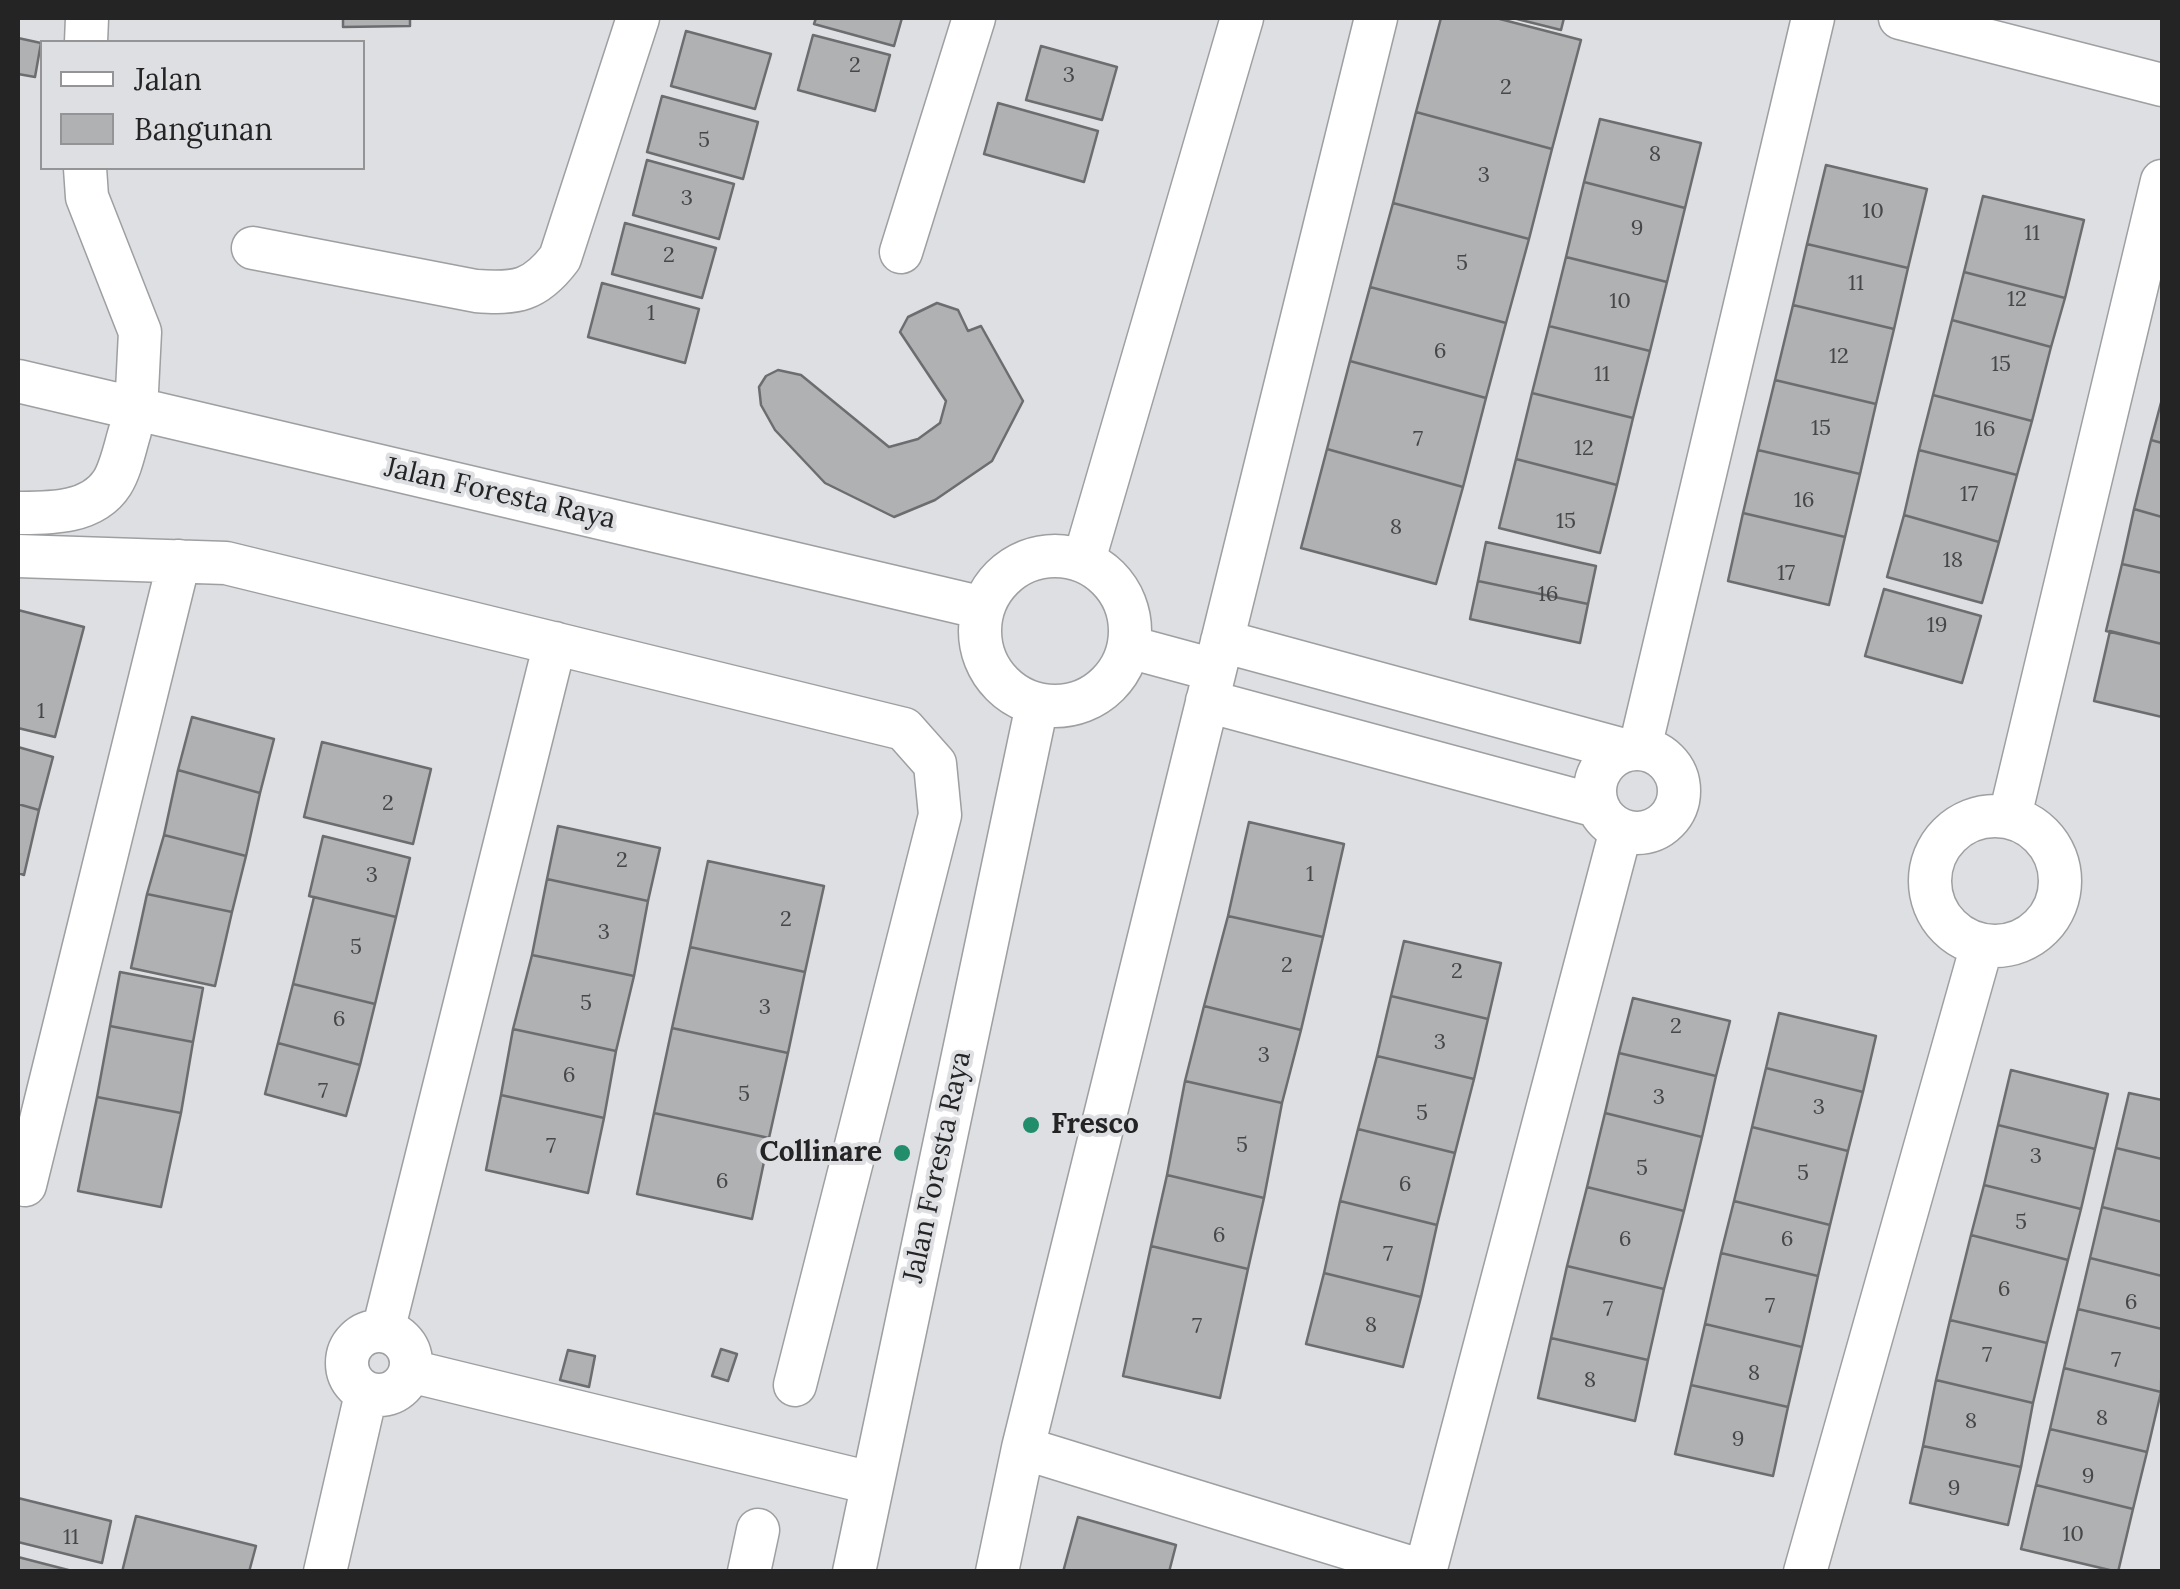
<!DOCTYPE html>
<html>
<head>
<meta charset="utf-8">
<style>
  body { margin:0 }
  #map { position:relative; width:2180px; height:1589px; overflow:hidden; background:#dedfe2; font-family:Lora,serif }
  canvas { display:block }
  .frame { position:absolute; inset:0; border:20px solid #242425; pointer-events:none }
  .legend { position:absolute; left:40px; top:40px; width:325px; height:130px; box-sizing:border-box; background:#dedfe2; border:2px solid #949496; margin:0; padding:12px 18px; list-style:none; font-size:30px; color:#242425 }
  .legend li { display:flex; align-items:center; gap:20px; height:50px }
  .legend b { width:50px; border:2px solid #949496 }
</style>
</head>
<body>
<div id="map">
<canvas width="2180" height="1589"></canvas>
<div class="frame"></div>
<ul class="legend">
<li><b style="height:12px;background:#fff"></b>Jalan</li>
<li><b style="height:28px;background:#afb1b3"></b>Bangunan</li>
</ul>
</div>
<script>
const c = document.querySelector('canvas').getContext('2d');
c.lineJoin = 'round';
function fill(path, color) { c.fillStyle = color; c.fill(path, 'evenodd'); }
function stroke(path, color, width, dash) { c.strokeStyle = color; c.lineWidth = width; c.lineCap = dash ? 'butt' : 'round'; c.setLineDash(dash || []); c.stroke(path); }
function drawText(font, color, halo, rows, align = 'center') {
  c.font = font + ' Lora,serif'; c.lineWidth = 8; c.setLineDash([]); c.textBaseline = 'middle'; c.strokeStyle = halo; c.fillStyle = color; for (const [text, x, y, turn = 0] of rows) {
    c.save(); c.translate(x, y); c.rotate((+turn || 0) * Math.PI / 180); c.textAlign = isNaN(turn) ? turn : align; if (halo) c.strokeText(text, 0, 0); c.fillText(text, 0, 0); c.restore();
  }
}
const building = new Path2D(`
  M343,18H410V26L343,27Z
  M816,18H902L894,46L814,24Z
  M1441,18H1496L1581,40L1552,149L1416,112Z
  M1513,18H1564L1561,30Z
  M686,31L771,54L755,109L671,86Z
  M813,35L890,55L875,111L798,90Z
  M18,38L41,43L35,77L18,74Z
  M1041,46L1117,67L1102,120L1026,100Z
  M662,96L758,122L743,179L647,152Z
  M998,103L1098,131L1084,182L984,154Z
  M1416,112L1552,149L1529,239L1393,203Z
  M1600,119L1701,143L1685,208L1584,182Z
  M647,160L734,184L719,239L633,215Z
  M1826,165L1927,189L1908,268L1807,244Z
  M1584,182L1685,208L1667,282L1566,257Z
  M1983,196L2084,220L2065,298L1964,272Z
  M1393,203L1529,239L1506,323L1370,287Z
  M625,223L716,248L702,298L612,274Z
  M1807,244L1908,268L1894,329L1793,305Z
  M1566,257L1667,282L1650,351L1549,326Z
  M1964,272L2065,298L2051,347L1952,320Z
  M602,283L699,309L685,363L588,337Z
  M1370,287L1506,323L1486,398L1350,361Z
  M937,303L958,310L968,331L981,326L1023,401L992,461L935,500L894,517L825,483L775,430L761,405L759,387L766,376L778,370L801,375L889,447L918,439L940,423L946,401L900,332L908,317Z
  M1793,305L1894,329L1876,404L1775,380Z
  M1952,320L2051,347L2032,421L1933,395Z
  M1549,326L1650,351L1633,418L1532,393Z
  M1350,361L1486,398L1463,487L1327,449Z
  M1775,380L1876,404L1860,474L1758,450Z
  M1532,393L1633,418L1617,485L1516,459Z
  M1933,395L2032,421L2017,475L1919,450Z
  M2162,399V443L2151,440Z
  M2151,440L2162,443V517L2134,509Z
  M1327,449L1463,487L1436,584L1301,548Z
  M1758,450L1860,474L1845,537L1743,513Z
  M1919,450L2017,475L1999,542L1904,515Z
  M1516,459L1617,485L1600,553L1499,528Z
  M2134,509L2162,517V573L2122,564Z
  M1743,513L1845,537L1829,605L1728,581Z
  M1904,515L1999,542L1982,603L1887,577Z
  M1486,542L1596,566L1588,604L1478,581Z
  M2122,564L2162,573V644L2106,631Z
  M1478,581L1588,604L1580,643L1470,619Z
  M1884,589L1981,616L1962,683L1865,656Z
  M18,610L84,627L55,737L18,728Z
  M2110,631L2162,644V717L2094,701Z
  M192,717L274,739L260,793L178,770Z
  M322,742L431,769L413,844L304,817Z
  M18,747L53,757L39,810L18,804Z
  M178,770L260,793L246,856L164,835Z
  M18,804L39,810L24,875L18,873Z
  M1249,822L1344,844L1323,937L1228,916Z
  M558,826L660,848L648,901L547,879Z
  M164,835L246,856L232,912L147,894Z
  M323,836L410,858L396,917L309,896Z
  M708,861L824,886L805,972L690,947Z
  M547,879L648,901L634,976L532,955Z
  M147,894L232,912L215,986L131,968Z
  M314,897L396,917L375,1004L293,984Z
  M1228,916L1323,937L1301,1030L1204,1006Z
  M1404,941L1501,963L1488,1019L1391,996Z
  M690,947L805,972L788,1053L672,1028Z
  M532,955L634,976L616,1051L513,1029Z
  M120,972L203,988L193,1042L110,1026Z
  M293,984L375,1004L360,1065L278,1043Z
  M1391,996L1488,1019L1474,1079L1377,1056Z
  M1633,998L1730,1021L1716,1076L1619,1053Z
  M1204,1006L1301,1030L1282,1103L1185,1081Z
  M1779,1013L1876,1036L1863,1092L1766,1068Z
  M110,1026L193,1042L181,1113L97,1097Z
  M672,1028L788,1053L769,1138L654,1113Z
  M513,1029L616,1051L604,1118L501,1095Z
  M278,1043L360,1065L346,1116L265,1094Z
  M1619,1053L1716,1076L1702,1137L1605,1113Z
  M1377,1056L1474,1079L1455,1153L1358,1129Z
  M1766,1068L1863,1092L1848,1151L1752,1127Z
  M2011,1070L2108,1094L2095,1149L1998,1125Z
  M1185,1081L1282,1103L1264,1198L1167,1175Z
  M2129,1093L2162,1100V1159L2116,1148Z
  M501,1095L604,1118L588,1193L486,1170Z
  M97,1097L181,1113L161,1207L78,1191Z
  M654,1113L769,1138L752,1219L637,1194Z
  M1605,1113L1702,1137L1684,1211L1587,1187Z
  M1998,1125L2095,1149L2081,1209L1984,1185Z
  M1752,1127L1848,1151L1830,1225L1734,1201Z
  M1358,1129L1455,1153L1437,1225L1340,1201Z
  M2116,1148L2162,1159V1222L2102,1207Z
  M1167,1175L1264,1198L1248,1269L1151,1246Z
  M1984,1185L2081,1209L2068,1260L1971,1235Z
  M1587,1187L1684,1211L1664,1289L1567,1266Z
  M1340,1201L1437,1225L1421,1297L1324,1273Z
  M1734,1201L1830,1225L1818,1276L1721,1253Z
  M2102,1207L2162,1222V1276L2090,1258Z
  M1971,1235L2068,1260L2047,1343L1950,1320Z
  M1151,1246L1248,1269L1220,1398L1123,1376Z
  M1721,1253L1818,1276L1802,1347L1705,1324Z
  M2090,1258L2162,1276V1329L2078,1309Z
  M1567,1266L1664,1289L1648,1360L1551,1338Z
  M1324,1273L1421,1297L1403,1367L1306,1344Z
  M2078,1309L2162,1329L2161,1392L2064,1368Z
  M1950,1320L2047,1343L2033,1403L1936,1380Z
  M1705,1324L1802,1347L1788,1407L1691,1385Z
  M1551,1338L1648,1360L1635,1421L1538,1398Z
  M721,1349L737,1354L728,1381L712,1376Z
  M568,1350L595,1356L589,1387L560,1380Z
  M2064,1368L2161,1392L2147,1452L2050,1429Z
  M1936,1380L2033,1403L2021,1467L1923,1446Z
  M1691,1385L1788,1407L1773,1476L1675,1454Z
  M2050,1429L2147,1452L2133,1509L2036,1485Z
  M1923,1446L2021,1467L2008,1525L1910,1503Z
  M2036,1485L2133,1509L2118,1572L2021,1549Z
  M18,1498L111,1521L102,1563L18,1542Z
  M136,1516L256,1546L249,1572H122Z
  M1078,1517L1176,1545L1169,1572H1063Z
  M18,1557L76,1572H18Z`);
fill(building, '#afb1b3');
stroke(building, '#6c6d6f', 2.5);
const street = new Path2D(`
  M1900,18L2162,85
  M86,42L87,18
  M85,168L87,197L140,332L137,391
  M253,248L476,291C517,294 535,291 560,258L638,18
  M901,252L974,18
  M18,381L983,608
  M18,513C49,513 92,514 112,483C121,469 125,447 130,431
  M18,556L226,563L904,729L935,764L940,815L795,1385
  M980 631a75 75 0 1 1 150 0a75 75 0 1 1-150 0Z
  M1084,560L1242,18
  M1222,641L1624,750
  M1129,647L1214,670
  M1207,701L1597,806
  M1640,748L1813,18
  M1595 791a42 42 0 1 1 84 0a42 42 0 1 1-84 0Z
  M1930 881a65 65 0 1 1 130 0a65 65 0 1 1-130 0Z
  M2010,816L2162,181
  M25,1185L179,561
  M347 1363a32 32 0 1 1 64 0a32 32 0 1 1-64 0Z
  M383,1331L555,643
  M410,1371L871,1483
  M1023,1448L1426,1572
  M325,1572L366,1394
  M749,1572L758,1530
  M854,1572L1037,705
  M997,1572L1023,1448L1376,18
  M1425,1572L1621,830
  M1805,1572L1982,945`);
stroke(street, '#9d9fa1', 45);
stroke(street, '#fff', 42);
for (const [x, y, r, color] of [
  [1031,1125,10,"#218d6b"],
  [902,1153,10,"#218d6b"]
]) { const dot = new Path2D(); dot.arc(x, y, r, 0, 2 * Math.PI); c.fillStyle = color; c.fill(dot); stroke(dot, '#dedfe2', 4); }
drawText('22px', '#474748', null, [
  ["2",855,66],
  ["3",1069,76],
  ["2",1506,88],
  ["5",704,141],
  ["8",1655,155],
  ["3",1484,176],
  ["3",687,199],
  ["10",1873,212],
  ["9",1637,229],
  ["11",2032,234],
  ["2",669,256],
  ["5",1462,264],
  ["11",1856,284],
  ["12",2017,300],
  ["10",1620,302],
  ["1",651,314],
  ["6",1440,352],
  ["12",1839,357],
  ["15",2001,365],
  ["11",1602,375],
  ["15",1821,429],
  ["16",1985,430],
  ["7",1418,440],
  ["12",1584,449],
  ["17",1969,495],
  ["16",1804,501],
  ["15",1566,522],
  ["8",1396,528],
  ["18",1953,561],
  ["17",1786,574],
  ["16",1548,595],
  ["19",1937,626],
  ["1",41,712],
  ["2",388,804],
  ["2",622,861],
  ["1",1310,875],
  ["3",372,876],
  ["2",786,920],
  ["3",604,933],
  ["5",356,948],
  ["2",1287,966],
  ["2",1457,972],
  ["5",586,1004],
  ["3",765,1008],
  ["6",339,1020],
  ["2",1676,1027],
  ["3",1440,1043],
  ["3",1264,1056],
  ["6",569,1076],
  ["7",323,1092],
  ["5",744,1095],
  ["3",1659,1098],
  ["3",1819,1108],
  ["5",1422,1114],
  ["5",1242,1146],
  ["7",551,1147],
  ["3",2036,1157],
  ["5",1642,1169],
  ["5",1803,1174],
  ["6",722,1182],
  ["6",1405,1185],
  ["5",2021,1223],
  ["6",1219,1236],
  ["6",1625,1240],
  ["6",1787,1240],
  ["7",1388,1255],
  ["6",2004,1290],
  ["6",2131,1303],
  ["7",1770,1307],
  ["7",1608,1310],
  ["8",1371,1326],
  ["7",1197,1327],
  ["7",1987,1356],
  ["7",2116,1361],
  ["8",1754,1374],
  ["8",1590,1381],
  ["8",2102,1419],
  ["8",1971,1422],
  ["9",1738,1440],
  ["9",2088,1477],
  ["9",1954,1489],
  ["10",2073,1535],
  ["11",71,1538]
]);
drawText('28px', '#242425', '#dedfe2', [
  ["Jalan Foresta Raya",500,494,13],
  ["Jalan Foresta Raya",938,1167,-78]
]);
drawText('bold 28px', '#242425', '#dedfe2', [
  ["Fresco",1051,1125],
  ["Collinare",882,1153,"right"]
], 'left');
</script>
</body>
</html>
